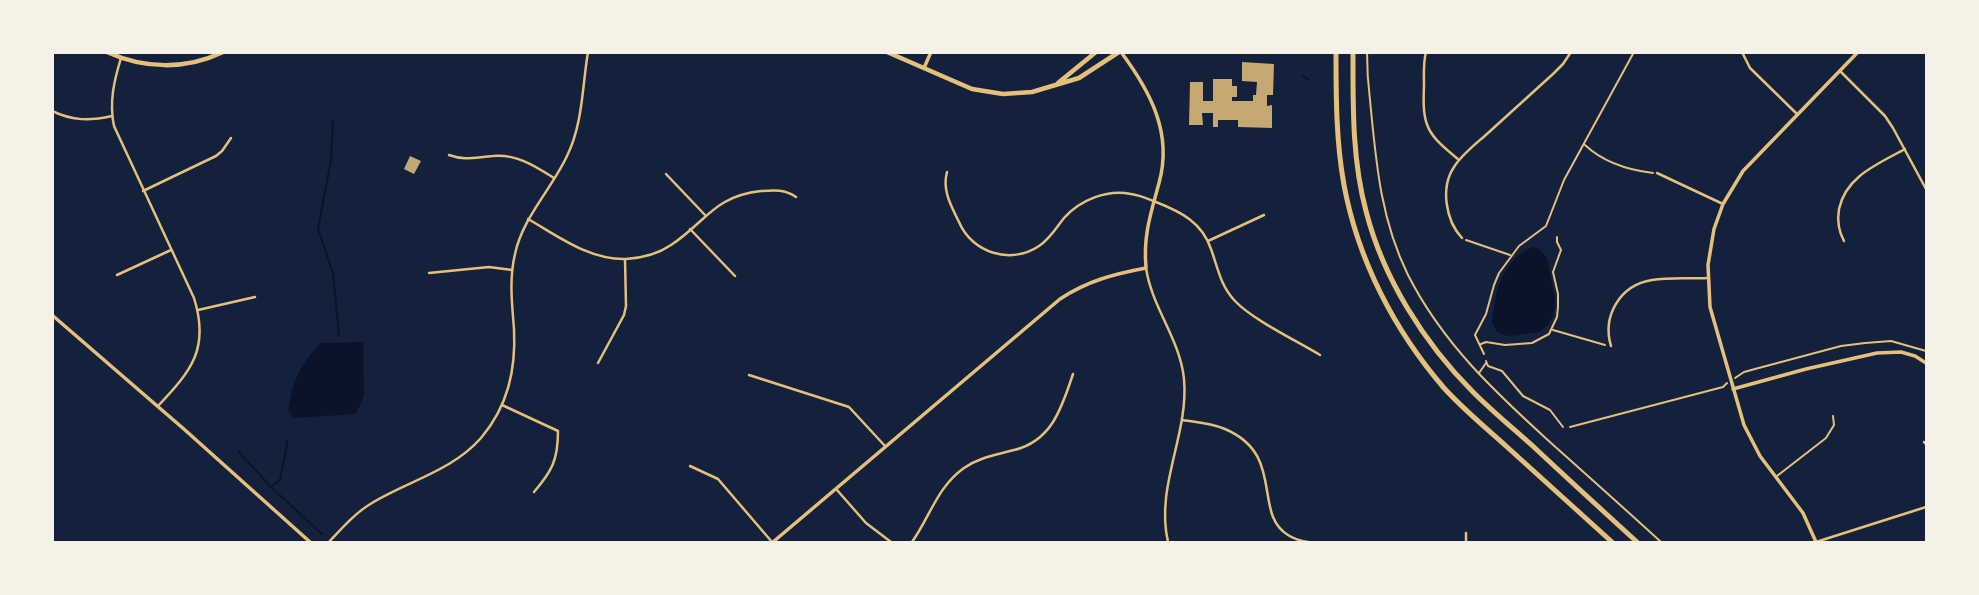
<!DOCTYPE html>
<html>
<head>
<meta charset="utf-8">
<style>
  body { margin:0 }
  #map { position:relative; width:1979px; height:595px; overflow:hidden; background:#14213d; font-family:Raleway,sans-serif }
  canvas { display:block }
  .frame { position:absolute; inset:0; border:54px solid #f6f1e7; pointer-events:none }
</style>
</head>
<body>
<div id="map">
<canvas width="1979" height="595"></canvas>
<div class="frame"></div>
</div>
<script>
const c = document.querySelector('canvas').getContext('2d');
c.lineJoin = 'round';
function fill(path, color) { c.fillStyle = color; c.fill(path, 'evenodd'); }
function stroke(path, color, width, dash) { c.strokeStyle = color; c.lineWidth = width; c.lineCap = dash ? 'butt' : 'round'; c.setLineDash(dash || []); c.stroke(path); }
fill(new Path2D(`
  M1534,247L1539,249L1547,258L1553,287L1555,303L1553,316L1548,325L1539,332L1511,336L1503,335L1497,332L1492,323C1495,298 1497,278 1515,259C1521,253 1526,249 1534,247Z
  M363,342L364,396L356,414L294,418L288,411C292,382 300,364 321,343Z`), '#0b132b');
stroke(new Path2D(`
  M1303,76L1309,80
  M333,120L331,160L318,229L333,273L339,336
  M288,439L280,480L271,487L322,534
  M239,452L270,486`), '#0b132b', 2);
fill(new Path2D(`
  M1242,62L1274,64L1273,95H1267V106L1272,105V128L1238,127V120H1218V127H1213V113H1202L1203,125H1189L1190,82H1203V101H1213V79H1232V86H1237V97H1232V101H1253V95H1256L1257,82L1242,81Z
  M410,156L421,161L414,174L404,169Z`), '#c6a872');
stroke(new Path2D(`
  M1367,52C1367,69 1368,84 1370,100C1376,161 1380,218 1408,275C1443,344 1495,392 1551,443C1588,476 1625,509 1661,542
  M1585,145C1603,162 1628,170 1653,173
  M1466,240L1510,255
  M1553,330L1605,345
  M1481,344L1486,342L1505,345L1532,343L1549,334L1557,317L1558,307V294L1553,272L1561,250L1557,242V237
  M1484,354L1475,335L1486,314L1494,285L1499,273L1519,246L1546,226L1564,180L1634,52
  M1486,361L1488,366L1502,371L1523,396L1550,410L1563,427
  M1479,373L1486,363
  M1735,378L1744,372L1755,369L1841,346L1865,343L1891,341L1926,351
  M1570,427L1723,387L1727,383`), '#e5c07b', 2);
stroke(new Path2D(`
  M1777,476L1826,438L1834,425L1833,416`), '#e5c07b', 2);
stroke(new Path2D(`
  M1426,52C1423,63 1424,75 1424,86C1422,127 1427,134 1459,160
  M1742,52L1750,68L1797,114
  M121,58C114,81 109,102 114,126L194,298C210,349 191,371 158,406
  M1840,71L1885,116L1893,128L1926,189
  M52,111C73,121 90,121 112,116
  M449,155C465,161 476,157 493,156C517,154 535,166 554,178
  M947,172C942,190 951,206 959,222C972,253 1011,265 1039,246C1050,239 1056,228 1064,218C1080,200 1107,189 1131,194C1140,195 1148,199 1156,202C1181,212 1202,222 1211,249C1218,268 1220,285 1235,301C1253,320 1297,341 1320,355
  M1657,173L1723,204
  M666,174L705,215
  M143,191L216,156L222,151L231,138
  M528,219C558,236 589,260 626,259C642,258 658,254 671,245C706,222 714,196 761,191C774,190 785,189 796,197
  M690,229L735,276
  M1462,238C1446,221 1440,188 1454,167C1462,154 1477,143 1488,133C1510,113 1531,94 1553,74L1563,64L1571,52
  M1208,241L1264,215
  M1844,241C1838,230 1837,221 1839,209C1846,176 1878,164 1905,149
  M1146,268C1152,308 1180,339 1184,379C1189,435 1155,486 1168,542
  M429,273L489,267L512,270
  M117,275L171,250
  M198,310L255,297
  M1611,346C1602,316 1620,285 1652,280C1670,277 1689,279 1707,278
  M598,363L624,315L626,306L625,259
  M749,375L849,407L885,446
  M502,405L558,431C558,460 552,471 534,492
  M1182,420C1196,422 1211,423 1225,429C1286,455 1252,513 1288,535C1294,539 1301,541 1308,542
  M1924,442L1926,444
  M690,466L718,479L772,542
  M837,490L866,523L891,542
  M329,542C342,528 355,513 372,503C408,481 452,471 481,438C508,406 516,370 514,329C512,304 509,279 515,254C523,217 551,190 567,156C583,123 582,88 588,52
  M912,542C930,517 937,487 964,468C980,457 996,455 1014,450C1052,441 1062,407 1073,374
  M1466,542V533
  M1816,542L1926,507`), '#e5c07b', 2.5);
stroke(new Path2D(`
  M924,68L931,52
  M52,315L185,430L310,542
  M1733,389L1806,369L1877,353L1901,352L1915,356L1926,363
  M773,542L1060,299C1087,281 1114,274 1146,268C1143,235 1151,213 1159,183C1173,133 1150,91 1121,52
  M1816,542L1803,513L1760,456L1744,425L1710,307L1708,265L1714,229L1723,204L1743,171L1858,52`), '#e5c07b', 3.5);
stroke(new Path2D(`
  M107,52C144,69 186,70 223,52
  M887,52L972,89L1003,94L1032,92L1079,78L1119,52
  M1058,83L1096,52`), '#e5c07b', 4.5);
stroke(new Path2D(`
  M1336,52C1336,97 1336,141 1344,185C1358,260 1394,330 1444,388C1463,409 1485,427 1506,446C1541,478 1577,510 1612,542
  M1353,52C1353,106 1352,159 1366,211C1383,278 1424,343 1473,392C1493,412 1515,430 1536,449C1569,480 1603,511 1637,542`), '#e5c07b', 5);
</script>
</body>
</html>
